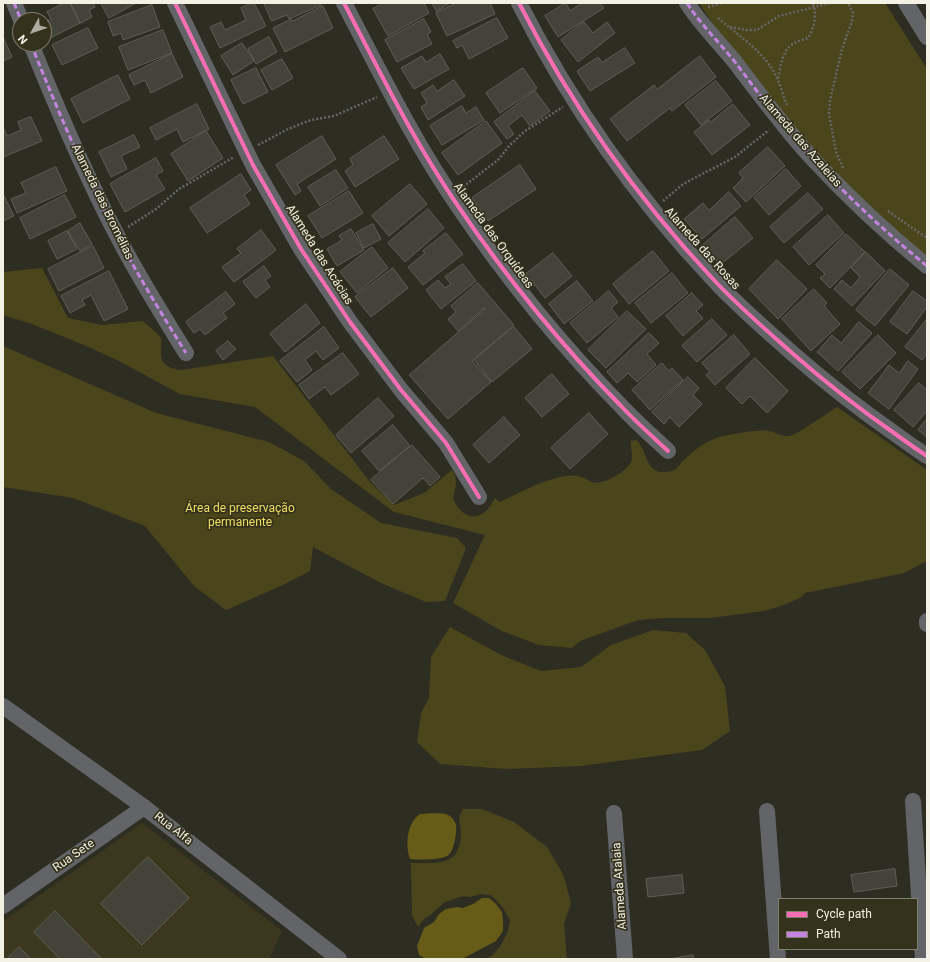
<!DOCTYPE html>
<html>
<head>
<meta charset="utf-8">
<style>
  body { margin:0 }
  #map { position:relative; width:930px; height:962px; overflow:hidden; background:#2e2d22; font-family:Roboto,sans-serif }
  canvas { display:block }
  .frame { position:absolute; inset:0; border:4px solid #f2f1e4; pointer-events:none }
  .legend { position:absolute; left:778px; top:898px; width:140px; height:52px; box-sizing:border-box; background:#34311c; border:1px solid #807e6c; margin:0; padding:5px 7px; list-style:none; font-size:12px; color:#f2f1e4 }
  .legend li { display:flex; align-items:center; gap:8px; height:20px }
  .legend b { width:20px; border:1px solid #807e6c }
  .north { position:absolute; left:12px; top:12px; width:40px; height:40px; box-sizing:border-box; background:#34311c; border:1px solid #807e6c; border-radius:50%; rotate:230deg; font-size:11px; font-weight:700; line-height:16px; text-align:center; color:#f2f1e4 }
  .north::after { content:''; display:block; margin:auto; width:14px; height:18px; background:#adaca0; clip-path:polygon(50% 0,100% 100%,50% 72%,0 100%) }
</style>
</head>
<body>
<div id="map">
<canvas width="930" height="962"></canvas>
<div class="frame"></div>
<ul class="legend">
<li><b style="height:5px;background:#f96db3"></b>Cycle path</li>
<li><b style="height:5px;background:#c483df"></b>Path</li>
</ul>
<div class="north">N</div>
</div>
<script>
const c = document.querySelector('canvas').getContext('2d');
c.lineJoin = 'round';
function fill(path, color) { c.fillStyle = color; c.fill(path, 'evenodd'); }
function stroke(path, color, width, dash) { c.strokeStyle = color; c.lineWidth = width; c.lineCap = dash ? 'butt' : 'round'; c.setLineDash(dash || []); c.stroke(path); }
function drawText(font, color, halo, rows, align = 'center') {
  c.font = font + ' Roboto,sans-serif'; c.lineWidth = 3.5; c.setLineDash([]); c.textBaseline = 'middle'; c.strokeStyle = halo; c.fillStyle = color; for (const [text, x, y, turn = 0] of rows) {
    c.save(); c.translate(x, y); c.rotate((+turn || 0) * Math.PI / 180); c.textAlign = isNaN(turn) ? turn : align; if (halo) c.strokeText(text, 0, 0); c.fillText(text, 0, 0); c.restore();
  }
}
fill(new Path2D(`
  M142,823L282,931L269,959H3V921Z`), '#3c381f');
fill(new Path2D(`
  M699,3H885L927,69V258L831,174L725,42Z
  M42,268L68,318L102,325L143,321C148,326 158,333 161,339C162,343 161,348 161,352C160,365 171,369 181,370L273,356L370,482L394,505L424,493L452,470C459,480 455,488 453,499C465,523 483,522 495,498L500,502C521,492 542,480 566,476C573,475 580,475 586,479C588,480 590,481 591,482C602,486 626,472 631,462C634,456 630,448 631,441L636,440C646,447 645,470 661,472C665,473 672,471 676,469C679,466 681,462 684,460C693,451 703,443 714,439C724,435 759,429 769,431C775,432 782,437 789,436C799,434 827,413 837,407L927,470V561L904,573L805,593L800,598L781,606L764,611L710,618H664L638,620L580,641L572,648L539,645L523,639L502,631L453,603L485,535L394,512L255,407L180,394L119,361L84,345L32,324L3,315V272Z
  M3,346L156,413L269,442L304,461L331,489L381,523L457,538L466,548L445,601L426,602L381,583L313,547L310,571L283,585L226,610L194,586L145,526L73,498L3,487Z
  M450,627L501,655L541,671L581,667L611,645L653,630L686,633L705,650L725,686L730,731L702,750L580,766L506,769L440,764L417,742L421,713L429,698L431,657Z
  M463,809H482L514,822L547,847L563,874L571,903L564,924L567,959H486L494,954L501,945L508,931L510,920L503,908L491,895L481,894L470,897L463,896L445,902L429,916L424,919L418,927L412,915L411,863C438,863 460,867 461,833C461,821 456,821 463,809Z`), '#4b451c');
fill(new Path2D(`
  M420,814C428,814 441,812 448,815C452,817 455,821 456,825C457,832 454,853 447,856C439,860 419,860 410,859C405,844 407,823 420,814Z
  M482,898H489L496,904L502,912L503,920V931L496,941L462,959H426L419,955L417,946L424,928L434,922L439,914L446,909L457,907L463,908L473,904Z`), '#665c17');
const building = new Path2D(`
  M64,3H70L80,23L50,38L44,27V23L51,19L47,12Z
  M71,3H93L95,7L89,10L92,17L81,23Z
  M101,3H136L109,18Z
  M252,3H254L266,26L220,48L210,27L221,22L225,30L246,20L241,8Z
  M264,3H320L321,5L289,19L287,15L272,21Z
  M383,3H424L429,13L388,36L373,9Z
  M432,3H450L437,11Z
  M457,3H490L495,14L447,36L436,13Z
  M566,3L570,11L582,3H600L604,8L558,37L545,16Z
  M152,5L160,27L123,40L121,33L113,36L108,22Z
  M323,6L333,28L285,52L273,28L291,19L292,21Z
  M497,18L508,38L469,59L462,45L457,48L453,41Z
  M424,19L431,32L427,34L432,44L397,62L385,40Z
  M584,22L593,33L607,22L615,33L578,62L561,40Z
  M88,28L98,48L62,65L52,45Z
  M163,30L172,53L128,70L119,47Z
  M3,37L12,57L3,61Z
  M269,37L277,52L256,64L248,49Z
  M242,43L254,61L233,75L221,56Z
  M625,48L635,63L590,91L577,71L598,57L602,62Z
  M172,54L183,77L151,93L145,80L134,85L129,75Z
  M440,54L449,69L414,89L401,68L422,56L426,62Z
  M700,56L716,77L672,111L670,108L627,141L610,119L654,85L657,89Z
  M282,59L293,78L272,90L261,70Z
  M256,68L268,92L243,104L231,80Z
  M523,68L537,88L500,113L486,93Z
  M118,75L130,99L83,123L71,99Z
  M454,80L465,96L428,120L421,107L427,103L421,93L433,85L437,91Z
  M716,81L732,101L701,125L685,105Z
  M535,91L550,111L530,126L522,115L508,126L514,134L507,139L494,122Z
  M197,104L209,129L183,142L177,129L156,140L150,128Z
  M733,104L750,125L712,155L694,132L709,120L710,122Z
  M462,106L466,113L476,107L484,120L442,145L430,126Z
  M31,117L42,141L3,157V129H4L7,136L21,130L18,122Z
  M486,121L502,143L458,175L442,153Z
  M206,131L223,158L188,181L171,154Z
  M134,135L140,147L121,156L127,169L111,177L99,152Z
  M322,136L336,159L297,184L301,191L295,195L276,165Z
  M384,136L399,159L355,187L345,171L353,165L350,159Z
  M768,147L785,166L746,202L733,188L743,178L739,173Z
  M156,158L163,171L156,175L165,189L125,212L110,184Z
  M520,165L536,189L488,221L472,198Z
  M56,167L67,191L17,213L11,199L26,193L21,183Z
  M786,169L801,186L769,215L754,198Z
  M336,170L348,188L320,206L308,187Z
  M241,174L251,190L244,195L250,204L207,233L190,208Z
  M410,184L427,204L389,236L372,216Z
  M349,191L363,213L322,238L308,216Z
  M729,192L741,206L702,239L684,219L703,203L709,210Z
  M808,193L823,209L784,243L770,227Z
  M3,194L14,216L3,221Z
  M65,195L76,217L30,239L20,218Z
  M428,209L444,228L405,262L388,243Z
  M828,215L844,233L809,265L793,247Z
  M735,217L753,238L720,265L703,245Z
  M80,223L92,244L80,251L68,231Z
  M373,224L381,239L364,248L356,233Z
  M351,229L364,250L337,266L327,249L342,240L339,236Z
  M261,230L276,250L234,282L222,267L241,253L237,249Z
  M67,231L77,249L57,259L48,241Z
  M446,233L463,254L423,285L408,267L425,253L423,251Z
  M846,234L865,252L830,288L820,278L825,274L816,265Z
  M93,246L104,268L59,291L48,269Z
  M372,247L388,268L357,293L340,272Z
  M653,251L669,271L629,304L613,284Z
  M866,252L885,271L852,306L834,289L842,280L851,288L860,277L851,268Z
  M553,253L572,276L545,298L526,274Z
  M777,260L807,289L778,319L749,289Z
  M463,264L476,281L441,309L426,290L438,280L445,288L451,284L445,277Z
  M264,266L271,276L265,280L270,287L256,298L243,282Z
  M393,268L408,288L371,317L355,297Z
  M890,269L909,285L875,326L856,310Z
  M109,271L128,309L104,321L91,295L82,300L85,305L70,313L61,296Z
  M672,273L688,293L651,323L635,303Z
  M577,281L593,301L564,324L549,304Z
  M478,283L514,325L472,361L491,382L448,419L409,375L485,309L484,308L458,331L448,319L456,312L451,306Z
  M814,289L827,303L824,306L840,324L811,351L782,319Z
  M609,291L618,302L611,308L618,317L587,343L570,323Z
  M913,291L927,301V307L907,334L890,322Z
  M226,292L235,304L223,313L227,318L205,335L200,329L194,333L186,322Z
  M692,293L703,305L696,311L703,318L683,336L666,316Z
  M306,304L320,323L285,352L270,334Z
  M627,311L646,329L606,368L588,350Z
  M712,319L727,335L697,362L682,346Z
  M927,319V354L922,360L905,347Z
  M859,322L872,333L838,371L817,352L832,335L841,343Z
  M324,327L339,348L323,360L316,351L305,360L312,370L297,382L280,361Z
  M514,327L532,349L492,382L474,360Z
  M649,333L659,343L647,354L656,365L637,382L628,373L617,383L607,372Z
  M734,335L750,354L715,385L706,375L710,372L702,363Z
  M878,335L896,353L860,389L842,372Z
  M228,341L236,349L223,360L216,351Z
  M343,353L359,374L331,395L325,387L309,399L299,385Z
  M755,358L788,391L767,413L750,396L742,404L726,388Z
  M908,361L918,369L889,409L868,393L889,365L899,373Z
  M662,363L669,371L672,368L683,380L650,410L632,390Z
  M552,374L569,394L542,417L525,398Z
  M688,377L699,388L693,395L702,404L679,427L670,417L664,424L652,412Z
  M919,383L927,390V411L913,427L894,410Z
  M378,398L394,416L351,453L336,435Z
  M589,413L608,434L570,469L551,448Z
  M504,417L520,435L489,463L473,445Z
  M927,419V437L918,430Z
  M393,425L410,446L379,471L362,451Z
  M412,445L440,477L430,486L423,478L393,504L371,480Z
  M148,857L189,898L142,945L101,904Z
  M895,869L897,886L854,892L851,875Z
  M682,875L684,893L648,897L646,879Z
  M55,911L102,959H60L34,932Z
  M19,947L31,959H7Z
  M693,955L694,959H670Z`);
fill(building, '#44433a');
stroke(building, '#5f5e55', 1);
stroke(new Path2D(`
  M708,7L723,3
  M718,18C740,37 764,51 777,78C781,86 783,96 787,105
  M730,27L747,30H757L779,16L830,3
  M778,78C781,67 782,50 793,44C797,41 803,40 808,38C814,29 818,12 812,3
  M258,145L288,129L311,120L334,116L377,97
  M843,168L836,152L829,114L830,100L842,49L852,21L853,13L848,3
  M463,187L499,159L509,146L525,131L563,107
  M663,201L683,184L735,157L769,130
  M888,211L927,238
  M128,227L156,209L179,189L234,157`), '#666766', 2.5, [2, 2]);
stroke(new Path2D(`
  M14,3L21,20
  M175,3L253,165L301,249L350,322L401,390L446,443L479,497
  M344,3C380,72 414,142 458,206C506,277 561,345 622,407C636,422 652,436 668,451
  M519,3C570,103 636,197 713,279C737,305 765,329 792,353C824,381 858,408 894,433C905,441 916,449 927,456
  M687,3C701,25 719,42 735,62C759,94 783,126 809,155C846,195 885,232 927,266
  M906,3L927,37
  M31,44C58,111 86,177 120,241C140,279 163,316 186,353
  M927,621V624
  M3,706L144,807L339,959
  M913,801L923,959
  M767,811L778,959
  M614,813L625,959
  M3,906L144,807`), '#636467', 16);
stroke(new Path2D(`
  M14,3L21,20
  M687,3C701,25 719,42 735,62C759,94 783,126 809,155C846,195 885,232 927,266
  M31,44C58,111 86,177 120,241C140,279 163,316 186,353`), '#c483df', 3, [6, 3]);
stroke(new Path2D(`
  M175,3L253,165L301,249L350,322L401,390L446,443L479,497
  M344,3C380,72 414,142 458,206C506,277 561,345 622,407C636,422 652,436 668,451
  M519,3C570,103 636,197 713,279C737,305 765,329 792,353C824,381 858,408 894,433C905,441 916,449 927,456`), '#f96db3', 4);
drawText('12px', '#f2f1e4', '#34311c', [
  ["Alameda das Azaleias",800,141,49],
  ["Alameda das Bromélias",102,202,64],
  ["Alameda das Orquídeas",493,236,54],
  ["Alameda das Rosas",702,249,48],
  ["Alameda das Acácias",319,255,58],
  ["Rua Alfa",173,829,38],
  ["Rua Sete",74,856,-35],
  ["Alameda Atalaia",620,886,-94]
]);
drawText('12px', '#f2df62', '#34311c', [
  ["Área de preservação",240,509],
  ["permanente",240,523]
]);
</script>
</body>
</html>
